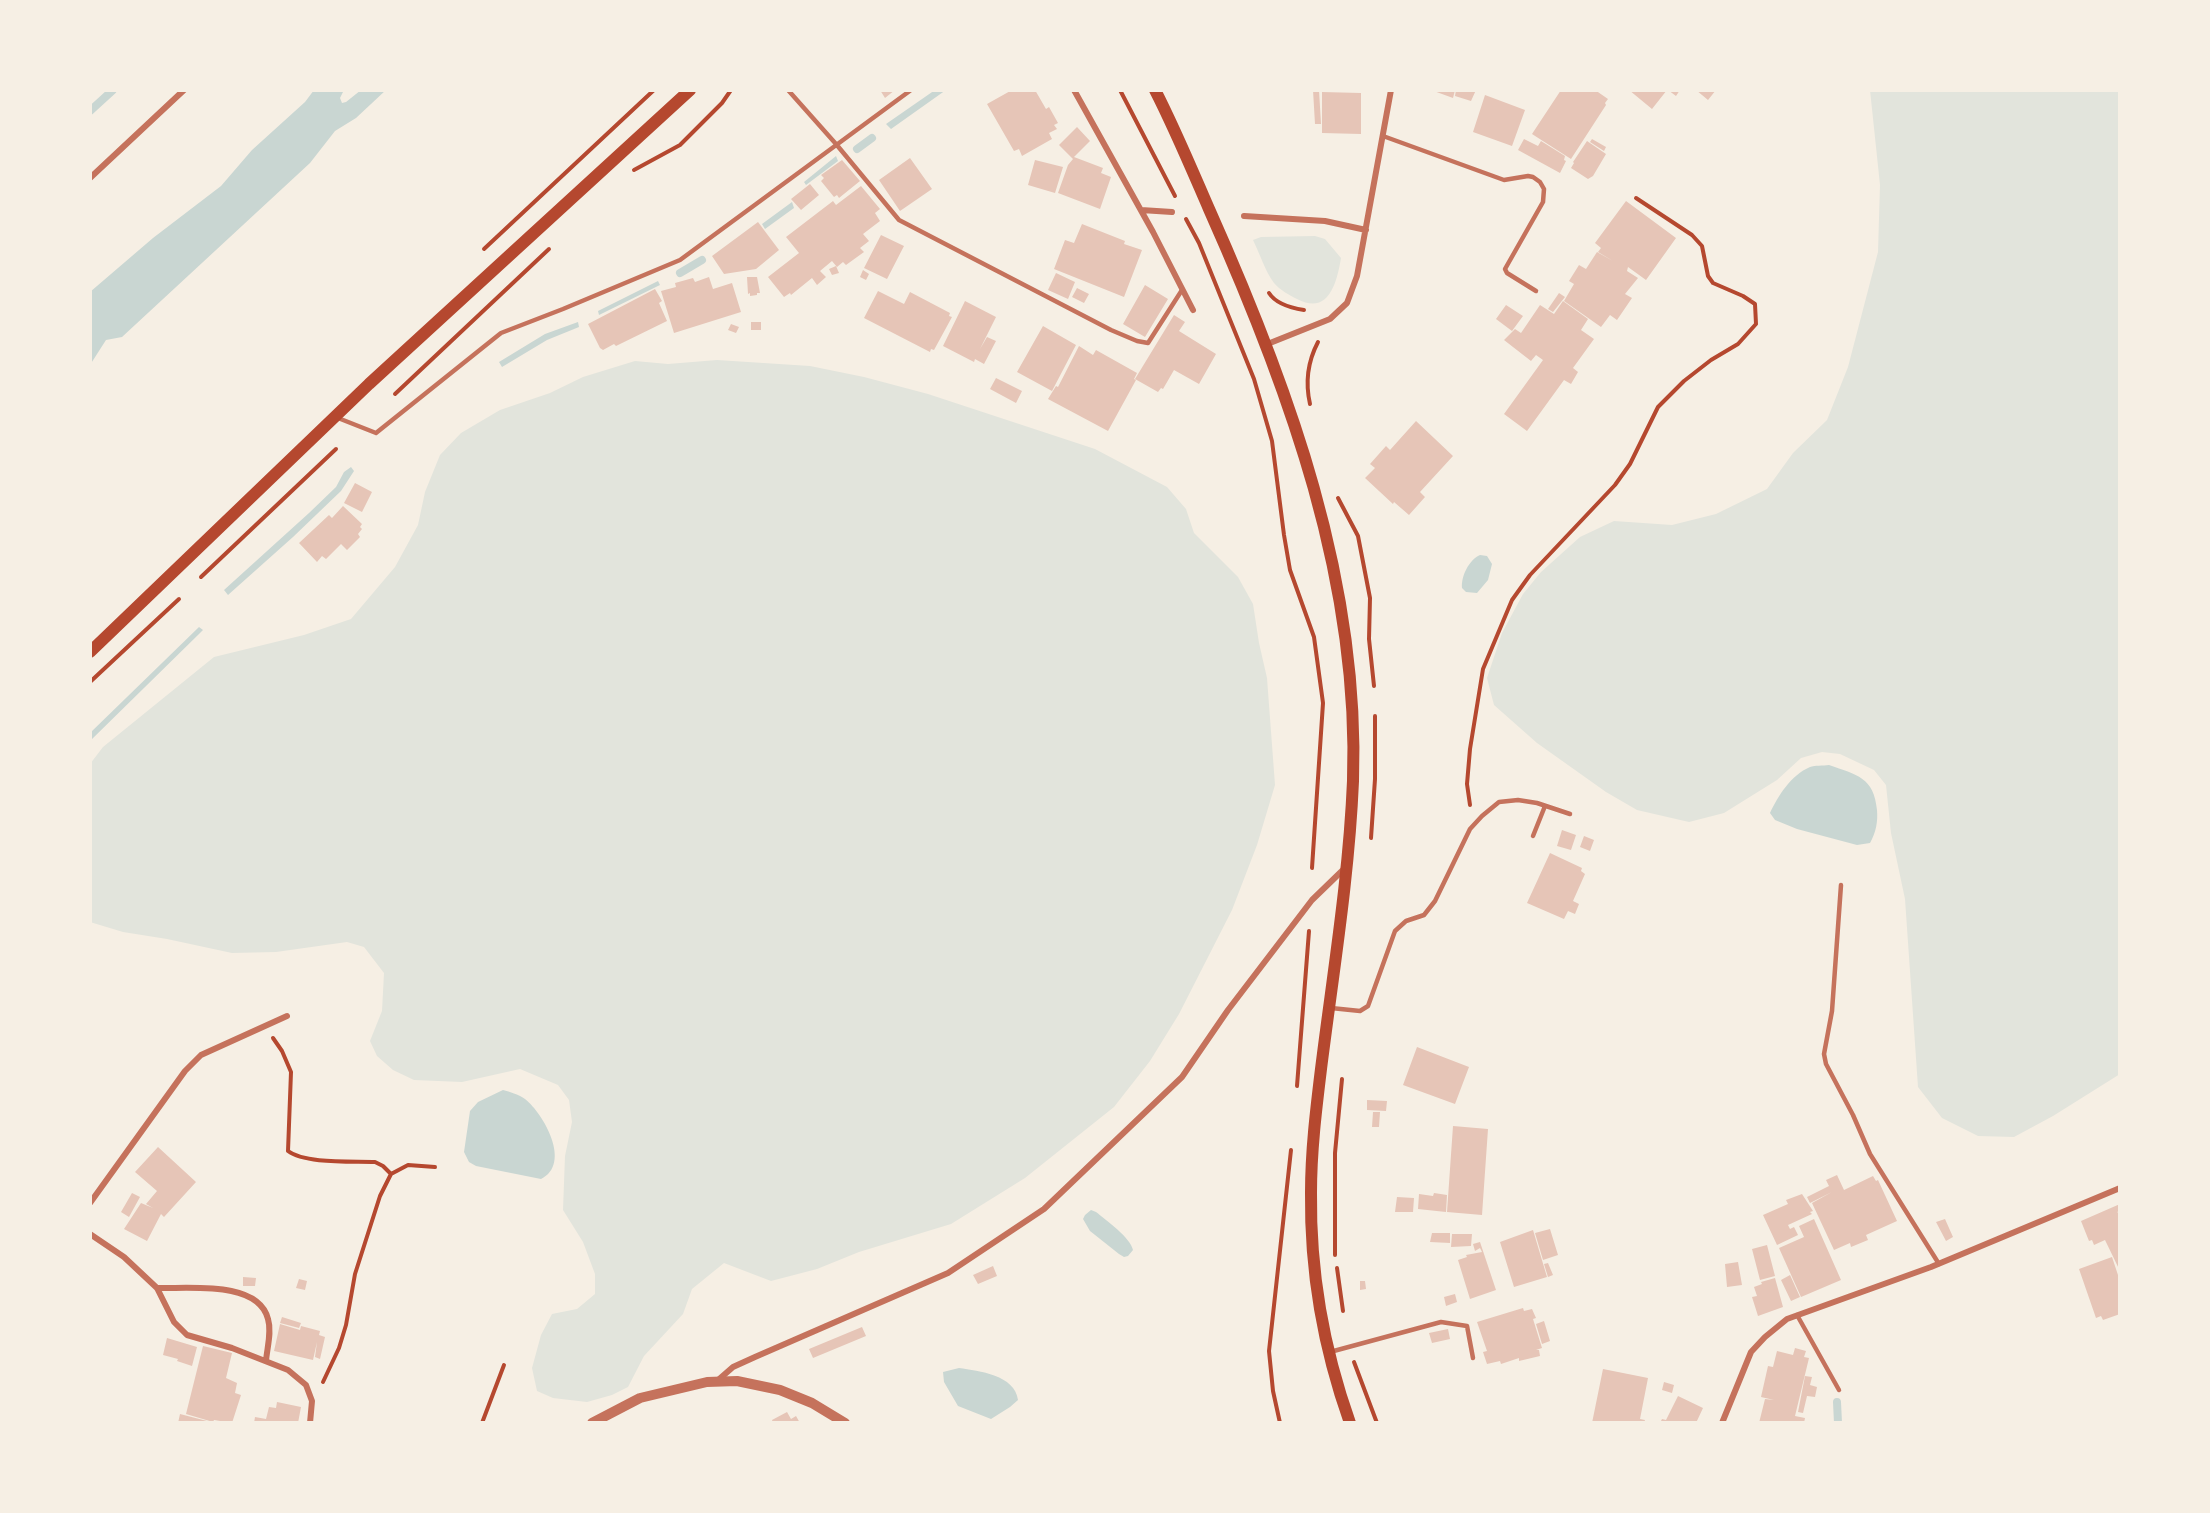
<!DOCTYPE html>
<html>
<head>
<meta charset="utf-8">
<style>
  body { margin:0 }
  #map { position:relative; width:2210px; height:1513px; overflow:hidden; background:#f6efe4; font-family:"Varela Round",sans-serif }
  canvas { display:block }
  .frame { position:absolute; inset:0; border:92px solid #f6efe4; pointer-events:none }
</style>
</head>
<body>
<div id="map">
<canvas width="2210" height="1513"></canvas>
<div class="frame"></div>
</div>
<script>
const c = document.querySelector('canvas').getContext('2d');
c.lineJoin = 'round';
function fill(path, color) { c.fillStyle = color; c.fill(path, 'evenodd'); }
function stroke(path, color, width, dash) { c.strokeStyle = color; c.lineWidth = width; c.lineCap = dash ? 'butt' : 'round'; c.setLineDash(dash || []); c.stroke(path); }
fill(new Path2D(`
  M1870,90H2120V1074L2053,1116L2014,1137L1978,1136L1942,1118L1918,1087L1905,899L1891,833L1886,785L1874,770L1840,754L1822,752L1801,758L1777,780L1724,813L1689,822L1637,810L1606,792L1537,743L1494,705L1487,678L1502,633L1523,594L1541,572L1580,537L1614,521L1672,525L1716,514L1767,489L1793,453L1827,420L1848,367L1878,252L1880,185Z
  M1315,236L1325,239L1341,258C1337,282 1329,316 1297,299C1289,295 1280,290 1274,283C1265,271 1260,254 1253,240L1261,237Z
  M717,360L810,366L864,377L928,394L1095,449L1167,487L1186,509L1194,533L1238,577L1253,604L1259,643L1267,678L1275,785L1257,845L1232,910L1179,1014L1150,1061L1114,1107L1025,1178L951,1224L859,1252L817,1269L771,1281L724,1263L692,1289L683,1314L644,1356L628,1387L612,1395L587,1402L553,1398L537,1391L532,1368L541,1335L552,1314L577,1309L595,1294V1274L583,1242L563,1210L565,1156L572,1122L569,1100L558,1085L520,1069L462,1082L414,1080L393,1070L377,1056L370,1041L382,1011L384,973L364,947L347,942L276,952L232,953L167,939L123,932L90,922V764L103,747L214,657L304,635L351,619L395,567L418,525L425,492L440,455L461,433L500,410L550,393L583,377L635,361L668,364Z`), '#e2e4dc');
fill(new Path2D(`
  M314,90H344L340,98L342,103L346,102L361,90H386L356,118L335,131L310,163L122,337L106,340L90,365V292L153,238L221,186L252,150L305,102Z
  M935,90H946L891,129L886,124Z
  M836,156L838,161L806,185L804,182Z
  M792,202L794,208L765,229L762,224Z
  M658,281L660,285L599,315L598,311Z
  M578,322L579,327L547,340L502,367L499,362L545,334Z
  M351,467L354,471L341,491L293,537L228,595L224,590L309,513L336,487L344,472Z
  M1480,555L1487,556L1492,564L1488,580L1477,593L1466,592L1462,588C1461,576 1469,560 1480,555Z
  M199,627L203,630L199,634L90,741V733Z
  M1829,765C1857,775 1874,777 1877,810C1878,822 1876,832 1870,843L1857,845L1797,829L1775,820L1770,813C1778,796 1791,775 1810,767C1815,765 1823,766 1829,765Z
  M503,1090C510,1092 518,1094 525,1099C544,1114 572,1164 541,1179L476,1166L469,1162L464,1152L470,1111L478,1102Z
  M1091,1210L1096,1212C1106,1220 1131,1238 1133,1250L1128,1256L1124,1257L1119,1254L1090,1231L1083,1219L1085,1215Z
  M959,1368C979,1371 1015,1375 1018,1400L1010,1407L991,1419L958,1406L944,1382L943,1372Z`), '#c9d6d2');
stroke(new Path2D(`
  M90,111L113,90
  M857,149L872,138
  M680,273L702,260
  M1837,1402L1838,1423`), '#c9d6d2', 8);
fill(new Path2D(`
  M880,90H895L885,98Z
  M1012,90H1035L1046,109L1049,107L1058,123L1054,125L1057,129L1049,133L1052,139L1022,156L1019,149L1014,151L987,104Z
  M1313,90H1319L1321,124H1315Z
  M1431,90H1455L1453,98Z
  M1456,90H1476L1471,101L1455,96Z
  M1561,90H1595L1608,99L1605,103L1606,105L1571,159L1532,134Z
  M1629,90H1667L1652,109Z
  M1668,90H1680L1676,96Z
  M1696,90H1716L1708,100Z
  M1322,92L1361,93V134L1322,133Z
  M1485,95L1525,110L1512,146L1473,132Z
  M1077,127L1090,141L1074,157L1103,168L1101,173L1111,177L1100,209L1058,193L1068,165L1073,159L1059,145Z
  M1524,139L1538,146L1541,141L1565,156L1564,160L1566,161L1560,173L1518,150Z
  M1592,139L1606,147L1604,151L1590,142Z
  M1587,141L1606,154L1593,176L1588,179L1571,168L1574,163L1573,162Z
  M910,158L932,189L900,211L879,180Z
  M842,160L860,181L839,198L837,195L834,197L821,181L824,178L821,175Z
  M1035,160L1063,167L1055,193L1028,185Z
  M810,184L819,195L801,210L791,199Z
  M861,186L880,209L875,213L880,221L863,234L869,241L860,248L864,252L846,265L843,262L837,267L832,261L820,271L826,277L817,285L812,278L791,295L790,293L784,297L768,277L799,253L786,237L833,201L836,205Z
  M1626,201L1676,238L1646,280L1628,267L1627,271L1638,278L1625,294L1632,298L1617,320L1610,315L1601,327L1564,301L1574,284L1569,281L1579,265L1586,269L1597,252L1613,261L1598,252L1601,248L1595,243Z
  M758,222L779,250L756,269L724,274L712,256Z
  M1082,224L1125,241L1124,244L1142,250L1124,297L1054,269L1065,240L1074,243Z
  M881,235L904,246L887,279L864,268Z
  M836,266L839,273L832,275L829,269Z
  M863,270L869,274L866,280L860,277Z
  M1056,273L1075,282L1068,299L1048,290Z
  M709,277L713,289L732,283L741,312L674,333L661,291L676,287L675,283L693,278L695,282Z
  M747,277H757L760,293H757V295L750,296V293L748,294Z
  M1145,285L1168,299L1145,337L1123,324Z
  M1077,288L1089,294L1084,303L1072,297Z
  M655,289L662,301L659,303L667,321L616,346L614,344L603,350L600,348L588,324Z
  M878,291L904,304L910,292L950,313L949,316L952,317L934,350L931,349L930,352L864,318Z
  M1559,293L1565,297L1553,312L1548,309Z
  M965,301L996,317L980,349L987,337L996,341L984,364L975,359L974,362L943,346Z
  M1563,301L1588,319L1581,330L1594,339L1573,368L1578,372L1571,384L1564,380L1527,431L1504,414L1543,360L1536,355L1531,361L1504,340L1515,329L1521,333L1540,305L1554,314Z
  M1506,305L1523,316L1512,331L1496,319Z
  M1174,315L1185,322L1179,331L1216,354L1199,384L1174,370L1163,389L1161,388L1158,392L1135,379Z
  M751,322H761V330H751Z
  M731,324L739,327L736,333L728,330Z
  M1043,326L1076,345L1052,391L1017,372Z
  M1079,346L1093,355L1096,350L1137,373L1134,379L1136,380L1108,431L1048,399L1056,386L1058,387Z
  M996,378L1022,391L1016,403L990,389Z
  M1416,421L1453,456L1420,492L1425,497L1409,515L1394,502L1393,504L1365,478L1375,468L1370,464L1386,446L1390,450Z
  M355,483L372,492L362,512L344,503Z
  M343,506L362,524L360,527L362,529L358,534L360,537L347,550L341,544L326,559L322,556L317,562L299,543L329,515L332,518Z
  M1562,830L1576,835L1571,850L1557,846Z
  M1584,836L1594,840L1590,851L1580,847Z
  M1550,853L1582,868L1581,871L1585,874L1573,901L1579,904L1575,914L1568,911L1564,919L1527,903Z
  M1417,1047L1469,1067L1455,1104L1403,1085Z
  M1367,1100L1387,1101L1386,1111L1367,1110Z
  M1373,1112H1380L1379,1127H1372Z
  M1453,1126L1488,1129L1482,1215L1447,1212Z
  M158,1147L196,1182L164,1217L161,1214L147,1241L124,1229L141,1203L153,1208L146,1204L157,1191L135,1172Z
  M1837,1175L1844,1190L1873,1176L1876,1181L1878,1180L1897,1221L1866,1235L1868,1240L1851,1247L1850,1243L1834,1250L1812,1203L1832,1192L1810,1203L1807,1197L1829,1186L1826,1180Z
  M132,1193L140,1197L129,1217L121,1212Z
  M1434,1193L1447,1195L1446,1212L1418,1209L1419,1194L1433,1196Z
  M1802,1194L1813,1211L1810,1212L1812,1214L1788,1225L1790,1229L1794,1227L1798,1235L1777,1245L1763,1215L1788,1204L1786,1200Z
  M1397,1197L1414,1198L1413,1212H1395Z
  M2120,1204V1215L2117,1211L2120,1218V1271L2105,1240L2094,1245L2092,1240L2089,1241L2081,1221Z
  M1814,1219L1841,1280L1801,1297L1779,1248L1804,1237L1799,1226Z
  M1945,1219L1953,1237L1946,1241L1936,1222Z
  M1550,1229L1558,1255L1543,1260L1535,1233Z
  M1533,1230L1547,1277L1514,1287L1500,1242Z
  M1432,1233H1450V1243L1430,1242Z
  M1452,1234H1472L1471,1246L1451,1247Z
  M1480,1242L1496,1290L1470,1299L1458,1260L1467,1257L1466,1255L1482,1252L1480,1248L1475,1251L1473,1244Z
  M1767,1245L1775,1276L1760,1280L1752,1249Z
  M2112,1257L2120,1281V1314L2103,1320L2101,1316L2096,1318L2079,1269Z
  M1738,1262L1742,1285L1727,1287L1725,1264Z
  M1548,1263L1553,1275L1548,1277L1544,1264Z
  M993,1266L997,1276L978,1284L973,1275Z
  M1790,1275L1800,1297L1791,1301L1781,1280Z
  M243,1277L256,1278L255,1286H243Z
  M1775,1278L1783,1307L1758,1316L1752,1297L1757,1296L1754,1287L1762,1284L1761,1282Z
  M299,1279L307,1281L305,1290L296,1288Z
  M1360,1281H1365L1366,1289L1360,1290Z
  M1455,1294L1457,1302L1446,1306L1444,1297Z
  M1523,1308L1524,1311L1532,1309L1536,1318L1533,1319L1542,1348L1536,1350H1539L1540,1356L1519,1361V1358L1501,1364L1500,1361L1487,1364L1483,1352L1487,1351L1477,1322Z
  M282,1317L301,1323L299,1328L280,1323Z
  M1544,1321L1550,1341L1542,1344L1536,1324Z
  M280,1324L300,1330L301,1326L320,1331L319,1335L325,1337L320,1359L315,1357L317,1342L313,1360L274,1351Z
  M862,1327L866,1336L813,1358L809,1349Z
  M1448,1329L1450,1339L1432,1343L1429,1333Z
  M167,1338L197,1347L192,1366L177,1361L178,1359L163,1355Z
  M203,1346L232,1353L226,1378L237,1383L235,1393L241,1395L232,1423L214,1420L213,1422L186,1414Z
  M1795,1348L1806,1351L1804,1357L1809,1358L1795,1416L1805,1418L1804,1423H1759L1765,1399L1774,1400L1761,1397L1768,1366L1773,1367L1777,1351L1793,1355Z
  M1603,1369L1648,1378L1640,1419L1645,1420L1644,1423H1592Z
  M1805,1376L1812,1377L1810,1385L1817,1387L1815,1397L1807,1396L1803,1413L1798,1412Z
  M1664,1382L1674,1385L1672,1393L1662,1390Z
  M1678,1396L1703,1408L1696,1423H1660L1662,1419L1666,1420Z
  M277,1402L301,1407L298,1423H254L255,1417L266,1419L269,1407L276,1408Z
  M787,1412L791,1419L796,1416L800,1423H773L772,1420Z
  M180,1414L207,1421L206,1423H178Z`), '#e6c5b7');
stroke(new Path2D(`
  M1120,90L1175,196
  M634,170L680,145L722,103L731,90
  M1186,219L1199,243L1254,379L1272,441L1284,535L1290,570L1314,637L1323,703L1312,868
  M484,249L654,90
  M1269,293C1276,304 1291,308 1304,310
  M395,394L549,249
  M1310,404C1305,382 1307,363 1318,342
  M1338,498L1358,536L1370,598L1369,639L1374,686
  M201,577L336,449
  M90,682L179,599
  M1470,805L1467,784L1470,749L1483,669L1512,600L1530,575L1615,485L1630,464L1658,407L1684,381L1711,360L1738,344L1756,324L1755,304L1743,296L1713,283L1708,276L1702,246L1692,235L1636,198
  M1371,838L1375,779V716
  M273,1038L282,1051L291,1072L288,1151C305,1164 352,1161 375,1162L383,1166L391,1174
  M1297,1086L1309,931
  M1335,1255V1153L1342,1079
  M1337,1268L1343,1311
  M1354,1362L1377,1423
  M323,1382L339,1348L346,1325L355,1274L380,1196L391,1174L408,1165L435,1167
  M482,1423L504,1365
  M1280,1423L1273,1391L1269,1351L1291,1150`), '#b5482f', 4);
stroke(new Path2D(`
  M788,90L836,144L899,220L1111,330L1137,341L1148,343L1182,290
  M1383,136L1504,180L1528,176L1533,177L1540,182L1544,189L1543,202L1505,269L1507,273L1536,291
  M338,418L376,433L501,333L563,309L680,260L911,90
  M1533,836L1545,806
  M1841,885L1832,1011L1824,1054L1826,1064L1853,1115L1870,1154L1939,1264
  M1331,1008L1360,1011L1368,1006L1395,931L1406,921L1424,915L1435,901L1470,829L1482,816L1499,802L1518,800L1537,803L1570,814
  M1797,1315L1839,1390
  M1330,1352L1441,1322L1467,1326L1473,1358`), '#c5725c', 4.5);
stroke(new Path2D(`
  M1074,90L1153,232L1193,310
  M90,178L184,90
  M1141,210L1172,212
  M1244,216L1325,221L1366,230
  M1265,345L1330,319L1347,303L1357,276L1391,90
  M90,1203L185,1071L201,1055L287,1016
  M90,1234L124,1257L157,1288L174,1322L187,1335L232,1348L288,1370L306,1385L312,1401L310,1423
  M157,1288C188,1289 258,1280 268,1319C272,1332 267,1348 266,1361
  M717,1381L733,1367L755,1357L948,1273L1044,1209L1182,1077L1228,1010L1312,900L1345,868
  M1722,1423L1751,1352L1765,1337L1787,1319L1931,1267L2120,1188`), '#c5725c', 6);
stroke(new Path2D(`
  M592,1423L640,1398L707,1382L737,1381L780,1390L812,1403L845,1423`), '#c5725c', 10);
stroke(new Path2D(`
  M1155,90C1175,129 1192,170 1209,209C1289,388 1360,582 1353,781C1349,877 1333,973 1321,1069C1316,1110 1311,1151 1311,1193C1310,1270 1324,1350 1350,1423
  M90,652L369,384L690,90`), '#b5482f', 12);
</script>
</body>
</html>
